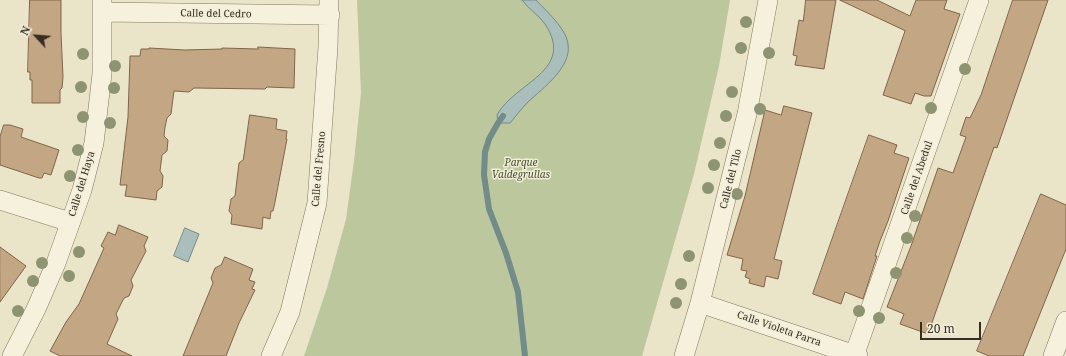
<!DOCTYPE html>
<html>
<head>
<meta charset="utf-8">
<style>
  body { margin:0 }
  #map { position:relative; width:1066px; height:356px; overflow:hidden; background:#eae4c9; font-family:"Noto Serif",serif }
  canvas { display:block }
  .north { position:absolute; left:16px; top:16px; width:40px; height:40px; -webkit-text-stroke:3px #f2edd8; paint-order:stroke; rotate:296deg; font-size:11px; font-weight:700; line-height:16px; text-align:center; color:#362e22 }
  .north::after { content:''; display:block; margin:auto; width:14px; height:18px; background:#362e22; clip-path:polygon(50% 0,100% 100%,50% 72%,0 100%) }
  .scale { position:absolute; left:920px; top:322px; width:61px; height:18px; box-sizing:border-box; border:2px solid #362e22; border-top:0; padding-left:5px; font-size:12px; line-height:14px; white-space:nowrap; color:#362e22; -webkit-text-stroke:3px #f2edd8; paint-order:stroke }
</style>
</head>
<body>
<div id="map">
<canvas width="1066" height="356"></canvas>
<div class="north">N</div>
<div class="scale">20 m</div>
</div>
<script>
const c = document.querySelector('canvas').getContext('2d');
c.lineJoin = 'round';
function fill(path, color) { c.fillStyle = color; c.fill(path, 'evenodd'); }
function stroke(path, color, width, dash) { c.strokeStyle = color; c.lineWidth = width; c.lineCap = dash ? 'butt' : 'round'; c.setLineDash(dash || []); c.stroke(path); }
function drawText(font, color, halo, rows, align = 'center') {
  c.font = font + ' "Noto Serif",serif'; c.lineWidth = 3; c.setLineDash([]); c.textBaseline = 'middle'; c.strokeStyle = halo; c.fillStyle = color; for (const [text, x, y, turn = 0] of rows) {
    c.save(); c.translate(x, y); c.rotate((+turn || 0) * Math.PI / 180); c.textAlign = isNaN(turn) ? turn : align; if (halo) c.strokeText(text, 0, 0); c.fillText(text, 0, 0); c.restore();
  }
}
fill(new Path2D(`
  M357,0H730L719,66L694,174L642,356H304L327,288L346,219L354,161L361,93Z`), '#bdc79e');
const water = new Path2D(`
  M522,0H536C546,11 566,28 568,44C572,67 543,88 528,102C521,109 516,116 510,123H498L497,115C515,82 576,71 545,24C539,15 528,9 522,0Z
  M185,228L199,234L188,262L174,256Z`);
fill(water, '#aabfbb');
stroke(water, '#718c89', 1);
stroke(new Path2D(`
  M503,116L498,123L489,139L485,152L484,175L489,209L506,253L518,292L525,356`), '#718c89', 6);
const building = new Path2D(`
  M30,0H61V33L63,77L62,88L60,90V103H32V80H30V72H28Z
  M806,0H836L824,69L795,65L797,56L793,55L799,20L803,21Z
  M840,0H877L910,16L916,0H947L944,9L960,14L931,96H924L915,93L911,104L883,95L905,31Z
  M1013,0H1048L997,148L994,147L928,334L900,324L904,314L887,307L911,246L938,168L953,173L966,137L960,135L966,117L970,118L981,95Z
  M258,47L295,49L294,88L267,87L265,89L194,88L189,92L174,91L171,114L167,118L165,127L164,136L168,140L167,151L162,155L160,171L163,176L162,187L157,191L156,200L125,196L127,185H120L128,117L130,56H140L141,49H149V48L185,50L222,49V48L258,49Z
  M784,106L812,113L774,259L782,261L778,279L766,276L764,287L749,283L750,279L745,277L747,271L741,270L743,259L727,255L745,196L765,110L781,115Z
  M250,115L277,119L276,129L287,131L286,139H287L275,202L273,211H271L270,219L263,217L262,229L231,224L232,215L229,211L231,199L235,196L239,163L243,160Z
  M4,125H10L23,129L21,137L59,150L51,175L44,173L42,178H39L0,165V137Z
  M869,135L897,145L894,153L909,158L888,221L880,241L875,256H877L863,299L845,292L841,304L813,294Z
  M1041,194L1066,205V249L1023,356H989L977,351Z
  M119,225L148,237L144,246L146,251L131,280L133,286L129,296L124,298L116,314L118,319L107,344L132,356H60L50,351L66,322L79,304L104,248L101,246L108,232L115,235Z
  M0,247L26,266L0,302Z
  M225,257L253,269L249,280L255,282L252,289L255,290L239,323L226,356H183L213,283L211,278L215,268L221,265Z`);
fill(building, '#c3a684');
stroke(building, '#806549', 1);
const street = new Path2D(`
  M103,12L330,15
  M0,200L70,222
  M700,303L858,356
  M12,356L36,309L56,263L82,190L94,143L102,74V0
  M271,356L290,312L317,203L328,47L329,0
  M684,356L700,303L747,114L768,0
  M854,356L979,0
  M1053,356L1066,321`);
stroke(street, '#847760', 20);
stroke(street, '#f5f1dc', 19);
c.fillStyle = '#8e9372';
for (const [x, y] of [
  [746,22],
  [741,48],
  [769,53],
  [83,54],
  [115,66],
  [965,69],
  [81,87],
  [114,88],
  [732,92],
  [931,108],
  [760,109],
  [726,116],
  [83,117],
  [110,123],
  [720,143],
  [78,150],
  [714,165],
  [70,176],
  [708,188],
  [737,194],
  [915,216],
  [907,238],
  [79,252],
  [689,256],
  [42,263],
  [896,273],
  [69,276],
  [33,281],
  [681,284],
  [676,303],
  [18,311],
  [859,311],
  [879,318]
]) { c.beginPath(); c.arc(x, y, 6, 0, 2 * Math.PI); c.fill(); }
drawText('10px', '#362e22', '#f2edd8', [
  ["Calle del Cedro",216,14,1],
  ["Calle del Fresno",319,169,-85],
  ["Calle del Abedul",917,178,-71],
  ["Calle del Tilo",731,179,-76],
  ["Calle del Haya",82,184,-73],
  ["Calle Violeta Parra",779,329,19]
]);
drawText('italic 10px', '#42502b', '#f2edd8', [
  ["Parque",521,163],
  ["Valdegrullas",521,175]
]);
</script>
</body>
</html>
